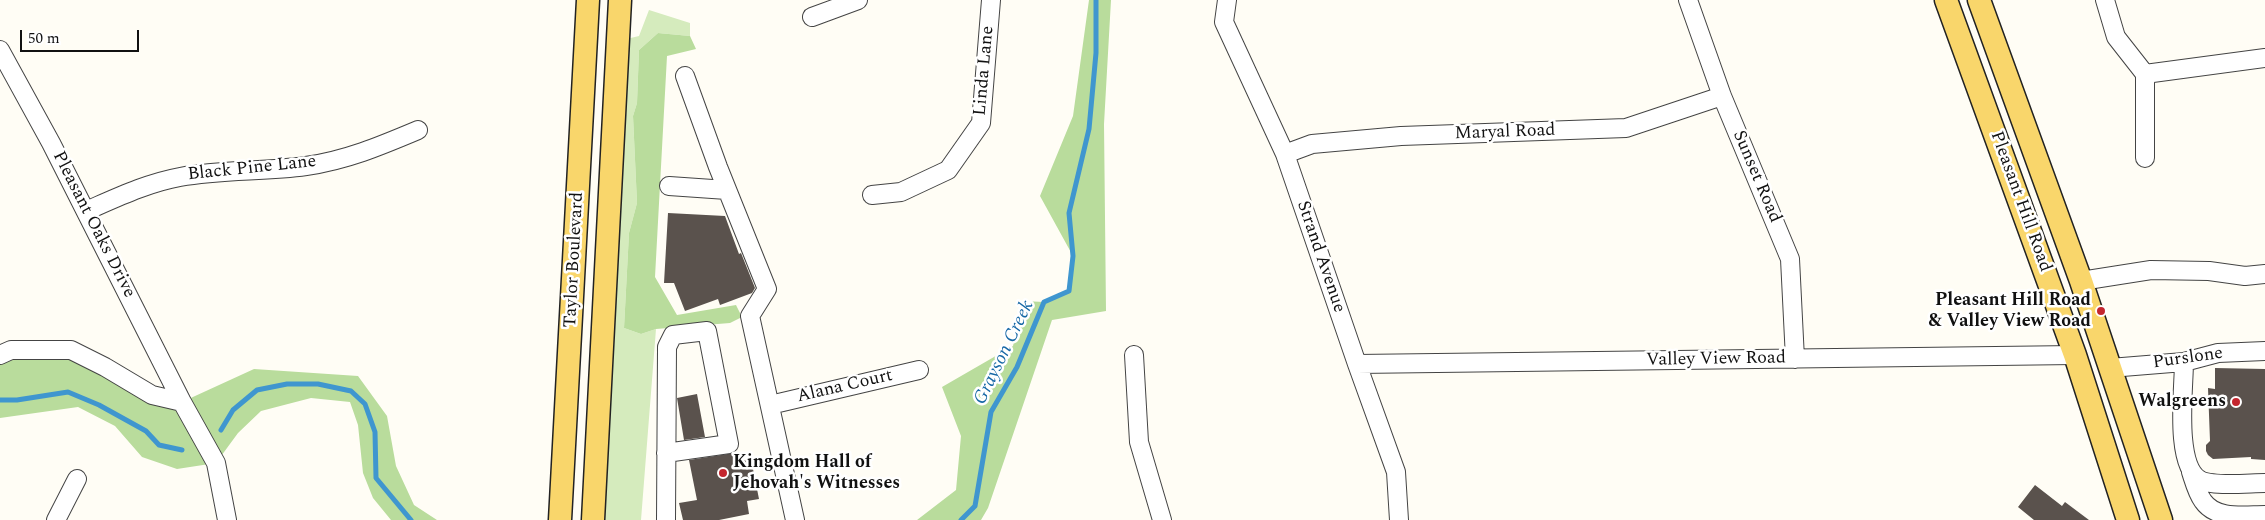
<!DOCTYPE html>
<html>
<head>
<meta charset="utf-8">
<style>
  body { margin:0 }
  #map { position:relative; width:2265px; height:520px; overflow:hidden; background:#fffdf5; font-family:Spectral,serif }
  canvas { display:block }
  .scale { position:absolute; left:20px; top:30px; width:119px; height:22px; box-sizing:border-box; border:2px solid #111; border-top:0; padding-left:6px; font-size:15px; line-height:18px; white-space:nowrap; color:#111; -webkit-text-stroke:4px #fff; paint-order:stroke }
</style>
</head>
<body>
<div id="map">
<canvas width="2265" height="520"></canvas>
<div class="scale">50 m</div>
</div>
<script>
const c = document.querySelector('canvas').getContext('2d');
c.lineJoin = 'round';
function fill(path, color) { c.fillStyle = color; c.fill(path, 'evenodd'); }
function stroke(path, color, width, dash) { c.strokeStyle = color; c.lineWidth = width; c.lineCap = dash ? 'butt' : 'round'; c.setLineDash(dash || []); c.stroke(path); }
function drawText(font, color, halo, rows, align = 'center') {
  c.font = font + ' Spectral,serif'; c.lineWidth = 5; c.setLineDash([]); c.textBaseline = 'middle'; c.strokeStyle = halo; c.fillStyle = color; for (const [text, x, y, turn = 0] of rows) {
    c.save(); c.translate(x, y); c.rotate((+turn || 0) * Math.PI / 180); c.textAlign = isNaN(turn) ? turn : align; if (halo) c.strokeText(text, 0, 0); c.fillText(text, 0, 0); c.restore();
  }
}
fill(new Path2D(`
  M649,10L690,23V36L658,33L639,50L637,103L633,116L637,203L629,233L624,328L641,334L656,329L641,520H593L618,41L639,36Z`), '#d5ebbd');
fill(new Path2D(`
  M1089,0H1111L1104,124L1106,311L1052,320L988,508L981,520H917L956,490L961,436L942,387L1013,346L1023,301L1044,302L1069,291L1073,256L1040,196L1073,116Z
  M658,33L690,36L696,49L667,56L655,277L677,315L736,305L742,317L730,323L656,329L641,334L624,328L629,233L637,203L633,116L637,103L639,50Z
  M71,350L182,402L254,369L358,376L387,416L396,466L414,505L437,520H391L373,498L363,473L358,425L350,402L311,398L261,411L238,433L216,463L177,469L142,457L115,426L78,407L0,418V355Z`), '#b9dc9c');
stroke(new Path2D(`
  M0,400H17L68,392L99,405L146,431L159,445L182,450
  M221,430L233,410L257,390L287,384H318L351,391L365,404L375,432L376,478L411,520
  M961,520L975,506L991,412L1017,367L1044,302L1069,291L1073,256L1069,213L1089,129L1096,53V0`), '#3f96cf', 5);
fill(new Path2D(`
  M668,213L725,216L739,254L741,253L755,288L752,293L720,305L718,299L685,311L674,283H664Z
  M2215,368L2265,369V460L2251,459V457L2213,459L2208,455L2206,451V445L2210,441L2208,388L2215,389Z
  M697,394L705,437L684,440L677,398Z
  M734,453L736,462L751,459L759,499L747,501L749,514L719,520H683L679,503L697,500L689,460Z
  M2035,485L2062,506L2065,502L2089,520H2034L2018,507Z`), '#5a524d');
const minor = new Path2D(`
  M1227,0L1224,22L1285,154L1357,364L1396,472L1399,520
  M1688,0L1722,96L1790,259L1795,359
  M2105,0L2116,37L2145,74L2265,58
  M812,17L858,0
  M0,50L51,143L182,402
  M2145,74V158
  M685,76L718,167L767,289L750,316L795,520
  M1285,154L1312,144L1401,136L1626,128L1722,96
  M669,186L727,190
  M872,195L901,192L948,170L981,123L991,0
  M86,211C116,198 147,183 180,177C221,169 264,172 306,166C347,160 380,146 418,130
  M2081,281L2151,270L2209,271L2245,276L2265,274
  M0,355L11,350H71L105,367L152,395L182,402L216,463L227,520
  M1134,355L1139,442L1162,520
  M2184,362C2184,388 2174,465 2200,480C2213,487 2249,483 2265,483
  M1357,364L2075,355
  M2110,368L2184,362L2218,353L2265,351
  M770,405L919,370
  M2191,472C2194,481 2197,493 2203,501C2216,520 2244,515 2265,515
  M56,520L77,479
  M666,520L667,347L673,335L707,331L729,444L666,453`);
const major = new Path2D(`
  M1946,0L2075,355L2128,520
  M1979,0L2081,281L2161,520
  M560,520L588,0
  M593,520L620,0`);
stroke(minor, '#444', 20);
stroke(major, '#222', 25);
stroke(minor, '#fff', 18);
stroke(major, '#f9d66b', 22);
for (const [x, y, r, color] of [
  [2101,311,5,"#c4262e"],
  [2236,402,5,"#c4262e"],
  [723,473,5,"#c4262e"]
]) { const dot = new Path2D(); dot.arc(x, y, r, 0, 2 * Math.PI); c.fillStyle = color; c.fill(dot); stroke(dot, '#fff', 2); }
drawText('18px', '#111', '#fff', [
  ["Linda Lane",985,71,-85],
  ["Maryal Road",1505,133,-2],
  ["Black Pine Lane",252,169,-6],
  ["Sunset Road",1756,177,67],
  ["Pleasant Hill Road",2020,202,70],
  ["Pleasant Oaks Drive",93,225,63],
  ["Strand Avenue",1320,257,71],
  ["Taylor Boulevard",575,260,-87],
  ["Purslone",2188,359,-8],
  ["Valley View Road",1716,360,-1],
  ["Alana Court",845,387,-13]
]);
drawText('bold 18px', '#111', '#fff', [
  ["Pleasant Hill Road",2091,301],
  ["& Valley View Road",2091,322],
  ["Walgreens",2226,402],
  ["Kingdom Hall of",733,463,"left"],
  ["Jehovah's Witnesses",733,484,"left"]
], 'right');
drawText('italic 19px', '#1768a6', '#fff', [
  ["Grayson Creek",1005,353,-64]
]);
</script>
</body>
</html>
